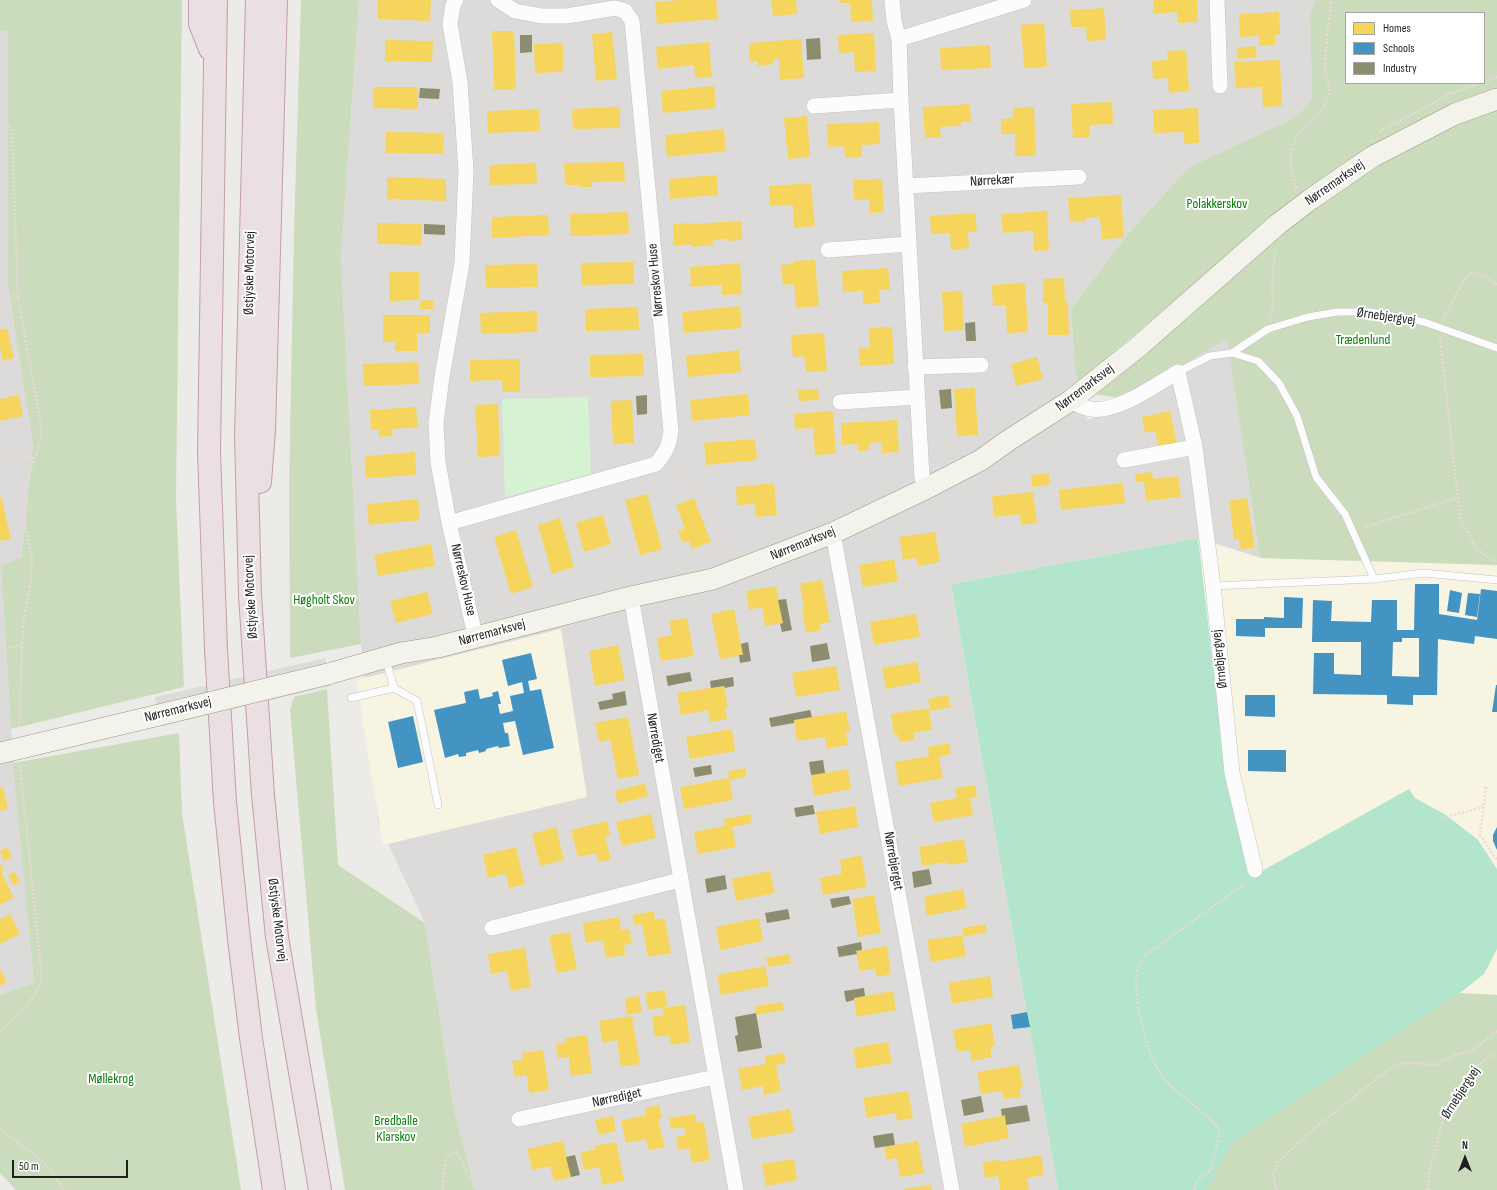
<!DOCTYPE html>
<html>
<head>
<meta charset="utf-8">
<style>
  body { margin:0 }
  #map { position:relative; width:1497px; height:1190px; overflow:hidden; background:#edebe8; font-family:"Sofia Sans Condensed",sans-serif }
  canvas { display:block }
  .legend { position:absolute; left:1345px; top:12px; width:140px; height:72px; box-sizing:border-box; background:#fff; border:1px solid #a5a5a5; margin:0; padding:5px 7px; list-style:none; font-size:12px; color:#1f1f1f }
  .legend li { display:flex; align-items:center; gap:8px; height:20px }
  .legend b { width:20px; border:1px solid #a5a5a5 }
  .north { position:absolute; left:1445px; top:1138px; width:40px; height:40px; -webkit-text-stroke:3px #fff; paint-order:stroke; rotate:0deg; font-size:11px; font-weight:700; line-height:16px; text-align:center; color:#1f1f1f }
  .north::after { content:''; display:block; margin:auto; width:14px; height:18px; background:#1f1f1f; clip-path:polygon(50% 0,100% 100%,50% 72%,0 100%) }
  .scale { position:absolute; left:12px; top:1160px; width:116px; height:18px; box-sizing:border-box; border:2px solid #1f1f1f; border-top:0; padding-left:5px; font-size:12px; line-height:14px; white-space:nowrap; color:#1f1f1f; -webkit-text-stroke:3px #fff; paint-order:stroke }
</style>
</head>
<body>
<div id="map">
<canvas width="1497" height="1190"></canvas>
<ul class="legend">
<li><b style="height:11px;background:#f6d55c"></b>Homes</li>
<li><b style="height:11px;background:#4393c3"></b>Schools</li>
<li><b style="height:11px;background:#8c8c6e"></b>Industry</li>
</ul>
<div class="north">N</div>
<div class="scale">50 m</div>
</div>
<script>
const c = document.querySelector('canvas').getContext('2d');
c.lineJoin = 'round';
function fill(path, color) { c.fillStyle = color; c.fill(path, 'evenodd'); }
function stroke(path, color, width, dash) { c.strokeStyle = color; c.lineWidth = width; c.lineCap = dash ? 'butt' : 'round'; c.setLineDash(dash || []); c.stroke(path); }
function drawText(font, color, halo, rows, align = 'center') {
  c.font = font + ' "Sofia Sans Condensed",sans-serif'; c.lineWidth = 4; c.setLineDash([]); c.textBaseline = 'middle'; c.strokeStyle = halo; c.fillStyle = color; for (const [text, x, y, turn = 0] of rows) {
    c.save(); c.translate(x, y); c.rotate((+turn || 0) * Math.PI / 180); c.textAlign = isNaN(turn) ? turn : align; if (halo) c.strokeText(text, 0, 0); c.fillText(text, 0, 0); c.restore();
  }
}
fill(new Path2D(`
  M359,0H1316L1310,15L1312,96L1307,106L1294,118L1189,167L1127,235L1071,309L1075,368L1087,421L1227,338L1260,558L1198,538L951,584L1058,1190H475L454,1110L425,923L378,822L361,644L341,258Z
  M8,29V286L33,444L22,556L1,566L11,729L34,983L0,995V31Z`), '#dcdbd9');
fill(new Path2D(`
  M1198,538L1260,558L1497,565V995L1460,993L1231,1143L1207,1190H1058L951,584Z
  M561,629L587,797L383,845L356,680Z`), '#f7f4e2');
fill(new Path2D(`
  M0,0H182L176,499L184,687L11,729L1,566L22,556L33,444L8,286V30L0,31Z
  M301,0H359L341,258L361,644L290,658L289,487L294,232Z
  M1316,0H1497V92L1282,210L1078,382L1075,368L1071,309L1127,235L1189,167L1294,118L1307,106L1312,96L1310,15ZM1346,13H1484V83H1346Z
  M1497,107V565L1260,558L1227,339L1124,399L1095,394L1288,226L1388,158L1453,124Z
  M327,689L338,865L425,923L454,1110L475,1190H345L316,1009L290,710L294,697Z
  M179,733L182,813L241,1190H16L0,1173V995L34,983L13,763Z
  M1460,993L1497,995V1190H1207L1231,1143Z`), '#cadcbc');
fill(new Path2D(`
  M588,397L591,474L505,497L502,399Z`), '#d5f3d3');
fill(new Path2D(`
  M1198,538L1226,774L1253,876L1409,789L1415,798L1446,815L1478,840L1497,869V949L1484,974L1460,993L1231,1143L1207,1190H1058L951,584Z`), '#b2e5cb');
fill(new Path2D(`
  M325,658L331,686L161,726L155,697Z`), '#dddcdb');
fill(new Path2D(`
  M378,0H431L430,21L378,19Z
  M681,0H716L718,19L657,24L655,2Z
  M771,0H796L797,14L773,16Z
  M839,0H872L873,21L851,22L850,3H839Z
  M1153,0H1197L1198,22L1178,23L1177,12L1154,14Z
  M1104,8L1106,40L1087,41L1086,27H1071L1070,10Z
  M1279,12L1280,34L1275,35V45L1259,46V36L1240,37L1239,14Z
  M1044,23L1047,67L1024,68L1021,25Z
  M492,31H514L516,89L494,90Z
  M612,32L617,79L596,81L592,34Z
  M874,33L876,71L855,72L854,52L839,53L838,35Z
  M801,39L804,78L780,80L779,58L774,59V64L758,66V61H750L749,43Z
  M385,40L433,41L432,62L385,61Z
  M709,42L712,77L695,78L694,65L658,69L656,47Z
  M563,43V72L535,73L534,44Z
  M990,45L991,68L941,70L940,48Z
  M1255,46L1257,57L1238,59L1237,48Z
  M1186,50L1189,91L1169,93L1168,78L1153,79L1152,61L1168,60L1167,51Z
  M1280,60L1282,106L1263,107L1262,87L1236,88L1234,62Z
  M714,86L716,108L663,113L661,91Z
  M373,87H418V109L373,108Z
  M1112,102L1113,124L1090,125V137L1073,138L1071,104Z
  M970,104L971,122H961V126L940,127L941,137L925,138L923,107Z
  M620,107V128L573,129L572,109Z
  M1034,107L1036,156H1015V134H1001V119L1013,118V108Z
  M1198,108L1199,143L1184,144V132L1154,133L1153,110Z
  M539,109L540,131L488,133L487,111Z
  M807,116L810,157L788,159L784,118Z
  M879,122L880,144L862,145V157L845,158L844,146L828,147L827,124Z
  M724,129L726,151L667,157L665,135Z
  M386,132L444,133L443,154L386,153Z
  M624,162L625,181L592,182V187H580V185H565L564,163Z
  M536,163L537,184L490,185L489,165Z
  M717,175L718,195L670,199L669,179Z
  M387,177L446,179V201L387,199Z
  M882,179L884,212L870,213L869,199L854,200L853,180Z
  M811,183L815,226L794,228L793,205L770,206L769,186Z
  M1121,195L1124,238L1102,239L1100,217L1085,218L1086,221L1070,222L1068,198Z
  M1047,211L1049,250L1034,251L1033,231L1003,233L1001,214Z
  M628,212L629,234L571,236L570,214Z
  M975,213L977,232H968L969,248L951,250L950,233L931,234L930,216Z
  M548,215L549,235L492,238V217Z
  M741,221L742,240L728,241V239L713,240V245L691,247V244L674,246L673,224L691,223L692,224Z
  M377,223L422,224L421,245L377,244Z
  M815,260L819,306L796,308L794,284L783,285L781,265L793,264V261Z
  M634,262V284L582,285L581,263Z
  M740,263L742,294L722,295V285L691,287L690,267Z
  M537,264L538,287L486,288L485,265Z
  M888,268L890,290H879L880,303L863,304V291L843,292L842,271Z
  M389,272H419V300L390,301Z
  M1064,278L1065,302H1068L1069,335H1048V303H1043V279Z
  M1025,283L1028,332L1007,333L1006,305L993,306L992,285Z
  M962,291L964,330L944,331L942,292Z
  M433,300V309H420V301Z
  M740,306L742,328L684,333L682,312Z
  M638,307L639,330L586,331L585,309Z
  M537,311V332L481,334L480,313Z
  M383,315H430V333H417V351H395V342H383Z
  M892,327L894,364L860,366L859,348L870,347L869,328Z
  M7,328L14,358L3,361L0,348V330Z
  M824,333L827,371L806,372L804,356L793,357L791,335Z
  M739,350L741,372L688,377L686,356Z
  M643,354L644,376L590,377V355Z
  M1037,357L1043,379L1016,386L1011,364Z
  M520,359V392H503L502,380L470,381V360Z
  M418,362L419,384L364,386L363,364Z
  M975,388L978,435L957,436L954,389Z
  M818,389L819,400L799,401L798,390Z
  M748,394L750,415L692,421L690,400Z
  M19,395L23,416L0,421V399Z
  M632,400L634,443L613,444L611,401Z
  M498,404L500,456L478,457L475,405Z
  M416,407L418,427L392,429L393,436L379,437V430H371L370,410Z
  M833,411L836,454L815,455L813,428L795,429L794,414Z
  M1170,411L1177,444L1159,448L1155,431L1145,433L1142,417Z
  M897,420L899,452L882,453L881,442L869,443L870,450L858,451L857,444L842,445L841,423Z
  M755,439L757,460L706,465L704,443Z
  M415,452L416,475L366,478L365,456Z
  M1152,472L1153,479L1178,476L1181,497L1146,501L1144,481L1136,482L1135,474Z
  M1049,473L1050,485L1032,487L1031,475Z
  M774,483L777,515L756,517L755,504L737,505L736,487Z
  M1123,483L1125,503L1061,510L1059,490Z
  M1033,492L1037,523L1021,525L1020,514L994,517L992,496Z
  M647,494L662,549L640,555L625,500Z
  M1,496L11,539L0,541V497Z
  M694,498L711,542L692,549L689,541L683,543L678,531L685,528L676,505Z
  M1247,498L1255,548L1241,550L1239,539L1234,540L1229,501Z
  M418,499L420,520L369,525L367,504Z
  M603,515L611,544L584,552L576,523Z
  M560,518L574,567L552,574L538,525Z
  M516,530L533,587L511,594L494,537Z
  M935,532L940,562L918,566L916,558L903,560L899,537Z
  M431,544L435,566L378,576L374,555Z
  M894,559L898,581L863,587L859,565Z
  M822,580L830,622L820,624L821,630L806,633L802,610H804L800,584Z
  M776,586L783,623L765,626L762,607L749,610L746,591Z
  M427,592L433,614L396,623L390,601Z
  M734,609L743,655L720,659L711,614Z
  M916,614L920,637L874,645L870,622Z
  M687,618L694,656L661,661L657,638L672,635L669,621Z
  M618,645L625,680L595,686L589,651Z
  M917,662L921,682L886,689L882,668Z
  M836,666L840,690L796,697L792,673Z
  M724,686L728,707L725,708L727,719L710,722L708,710L681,715L677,693Z
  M948,695L951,707L931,711L928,699Z
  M929,708L932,730L913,733L915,740L899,742L898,734L894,735L891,714Z
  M846,711L850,731H846L848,745L827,749L825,737L797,741L794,720Z
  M628,717L639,775L618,779L610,739L599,742L595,723Z
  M732,729L735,751L690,759L686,737Z
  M949,743L951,754L939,757L943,778L899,786L895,762L929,756L928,747Z
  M745,768L746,777L730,780L728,771Z
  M848,769L851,789L814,796L811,775Z
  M729,778L733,800L684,809L680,787Z
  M645,783L648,796L618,804L615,791Z
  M975,785L977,797L970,798L973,815L934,822L930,803L957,798L955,788Z
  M3,787L8,809L0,811V788Z
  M855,806L858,827L820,834L816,812Z
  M651,814L656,838L622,846L616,822Z
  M750,814L752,823L732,827L736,847L698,854L694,832L725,826L724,819Z
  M607,821L610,835L605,836L611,859L598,862L596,853L578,857L571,830Z
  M556,827L564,860L540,866L532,834Z
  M964,839L968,862L947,865L946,862L922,866L919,847Z
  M7,847L12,858L4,861L0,851Z
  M516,847L525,884L509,888L506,874L488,878L483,855Z
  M861,855L867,887L823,895L820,878L842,874L840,860Z
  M0,863L4,870L1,872L14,898L0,905Z
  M770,871L775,893L736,901L732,879Z
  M15,872L20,882L13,885L8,875Z
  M963,889L967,908L927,916L924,897Z
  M874,895L881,933L858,937L852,899Z
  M654,911L655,920L665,918L671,953L648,957L642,924L634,925L633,915Z
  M10,914L20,934L0,944V919Z
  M619,917L621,930L629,929L632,944L624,945L625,955L606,958L603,940L586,943L583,923Z
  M759,918L763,941L720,950L716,927Z
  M985,924L987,932L964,937L962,928Z
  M570,932L577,969L557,973L549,936Z
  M962,935L966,956L931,962L927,940Z
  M887,946L891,974L877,977L875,969L860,971L856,951Z
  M525,948L531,987L511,991L507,971L491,974L488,954Z
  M789,954L791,963L768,967L766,958Z
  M765,966L769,986L721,995L717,975Z
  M0,969L7,982L0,986Z
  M990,976L993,997L952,1004L949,983Z
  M664,990L668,1006L648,1010L645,993Z
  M893,991L896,1010L857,1017L854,998Z
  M639,996L642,1012L627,1015L625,998Z
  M782,1002L784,1010L756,1015L755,1006Z
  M685,1005L690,1042L671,1045L669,1035L655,1037L652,1017L664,1015L662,1008Z
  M632,1016L640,1064L621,1067L617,1040L603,1043L599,1021Z
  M991,1023L995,1046L990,1047L992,1057L972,1061L970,1050L957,1052L953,1030Z
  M587,1035L592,1073L571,1076L569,1057L558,1058L556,1044L565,1043V1038Z
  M888,1042L892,1063L857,1069L853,1048Z
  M543,1050L549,1090L529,1093L527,1075L515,1077L512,1061L523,1060L522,1053Z
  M784,1053L786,1063L776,1065L781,1091L764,1095L763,1086L742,1090L738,1069L766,1064L765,1056Z
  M1019,1065L1023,1087H1019L1021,1097L1004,1099L1002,1091L981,1094L977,1072Z
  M908,1091L913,1118L897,1121L896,1113L867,1118L863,1098Z
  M659,1105L662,1118L658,1119L665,1147L649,1150L646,1139L626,1143L621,1121L646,1115L645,1108Z
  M790,1109L794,1132L752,1139L748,1117Z
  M695,1114L697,1123L704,1122L710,1160L692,1163L689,1148L678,1150L676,1137L686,1135L684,1127L671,1129L669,1118Z
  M1005,1115L1009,1138L965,1147L961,1124Z
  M613,1116L616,1131L599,1135L595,1120Z
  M563,1141L571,1177L554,1181L550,1166L532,1170L527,1149Z
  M918,1141L924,1173L900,1177L897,1158L887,1160L884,1147Z
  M616,1142L624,1181L603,1185L599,1167L584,1170L580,1153L595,1149L594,1146Z
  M1041,1155L1044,1175L1027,1178L1029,1190H1000L998,1176L985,1178L983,1162L999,1160L1000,1162Z
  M794,1159L797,1180L766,1186L762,1164Z
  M931,1185L932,1190H905L904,1189Z`), '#f6d55c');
fill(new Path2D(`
  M1415,584H1439V614L1477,620L1481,589L1497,591V639L1475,636L1474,644L1438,639L1437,695H1413V705L1387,704V695L1313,694L1314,653H1334V674L1361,675V642H1312L1313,600L1332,601L1331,621L1371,622L1372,600H1397V630H1414ZM1402,638H1419V677L1392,676L1393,642H1402Z
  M1450,590L1462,593L1459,613L1447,611Z
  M1468,593L1480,594L1477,617L1465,615Z
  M1284,597L1303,598L1302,628H1265V637L1236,636V619H1264V617L1284,618Z
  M531,653L537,679L528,681L530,691L541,689L554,748L523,755L515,721L503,723L505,733H508L510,746L499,748L498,746L486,749V751L479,753L478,750L466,753V756L459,757L458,754L445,758L434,710L466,703L464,692L478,689L480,699L493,696L492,693L498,691L501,704H498L500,714L513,711L510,696L524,693L522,682L508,686L502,660Z
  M1496,685H1497V712H1492Z
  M1245,695H1275V717L1245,716Z
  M413,716L423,762L398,768L388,722Z
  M1248,750H1286V772L1248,771Z
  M1497,827V850L1493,841V835Z
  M1027,1012L1030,1027L1013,1029L1011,1015Z`), '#4393c3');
fill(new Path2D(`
  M520,35H532V52L520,53Z
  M820,38L821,59L807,60L806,39Z
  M420,88L440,89L439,99L419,98Z
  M424,224L445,225V235L424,234Z
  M975,322L976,341H966L965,323Z
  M951,389L952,408L941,409L939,390Z
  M647,395V414L637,415L636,396Z
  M786,599L792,630L782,632L780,624L783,623L778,600Z
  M748,642L751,661L740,663L739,655H743L741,644Z
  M827,643L830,659L812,662L810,646Z
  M690,672L692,681L668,686L666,676Z
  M733,677L734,686L725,688L724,686L711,688L710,681Z
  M625,691L627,705L600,710L598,702L613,699L612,694Z
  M810,710L812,717L794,720V723L771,727L769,718Z
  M823,760L825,773L811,775L809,762Z
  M711,765L712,774L695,777L693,768Z
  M813,805L815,814L796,817L794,808Z
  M929,869L932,884L914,888L912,872Z
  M725,875L727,889L707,893L705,879Z
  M849,896L851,904L832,908L830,899Z
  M788,909L790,919L767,923L765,913Z
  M861,942L862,950L856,951L857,954L839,957L837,947Z
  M864,988L865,996L854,998V1000L846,1002L844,991Z
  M756,1013L762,1048L738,1052L735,1036L738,1035L735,1017Z
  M981,1096L984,1112L964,1116L961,1100Z
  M1027,1105L1030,1121L1006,1125L1005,1115L1002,1116L1001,1109Z
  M893,1133L895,1145L875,1148L873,1136Z
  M575,1155L580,1175L571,1177L566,1157Z`), '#8c8c6e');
const lane = new Path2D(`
  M1232,353L1268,329L1308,317L1337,312H1371L1424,322L1497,348
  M1178,372L1210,356L1232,353L1258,361L1279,383L1297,416L1316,477L1345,514L1374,579
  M1213,586L1374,579L1424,573L1497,580
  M386,660L394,688L417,701L438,805
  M351,698L394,688`);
const street = new Path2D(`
  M456,0L453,5L450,24L460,82L466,171L462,263L442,377L436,423L438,462L449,523L473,626L477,637
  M892,0L894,21L899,39L901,100L922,477L925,489
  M1217,0L1220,86
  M899,39L1024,0
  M814,106L901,100
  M906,186L1079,177
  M828,250L909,244
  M915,367L981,365
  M1070,401C1076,404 1083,407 1090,409C1116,414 1155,385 1178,372L1195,447L1213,586L1232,773L1255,870
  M840,402L917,397
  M1124,460L1195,447
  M449,523L656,464C666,452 669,446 671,431L632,21L625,11L615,8L567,16H542L515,11L498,0
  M833,533L952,1190
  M631,597L736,1190
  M492,928L680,880
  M519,1119L715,1077`);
const secondary = new Path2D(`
  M328,674L401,653L438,647L631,597L713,579L833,533L925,489L981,460L1009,440L1070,401L1138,347L1278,224L1311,199L1372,157L1455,114L1497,99
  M0,753L159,715`);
const highway = new Path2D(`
  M200,0V24L210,49
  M216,0L209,452L216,649L225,802L239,939L251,1038L274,1190
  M257,0L246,436L250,595L263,795L277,937L320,1190
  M260,482L264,431L276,0`);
stroke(lane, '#c4c3c2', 8);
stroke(street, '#c4c3c2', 16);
stroke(secondary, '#98977f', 22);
stroke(highway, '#c39dac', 24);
stroke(new Path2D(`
  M1484,82L1497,77
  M0,125L8,126L12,132L18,297L42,431L40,442L22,497V510L32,559L31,581L23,625L19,731
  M1379,132L1450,94L1481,83
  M1296,189L1290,162L1291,152L1295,138L1303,129L1322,111L1330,92L1325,71L1327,33L1332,0
  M0,294L18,297
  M1270,317L1273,305L1272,282L1275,250
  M1444,318L1464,279L1471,273H1475L1486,277L1497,285
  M1440,338L1454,465L1461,520L1477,549L1492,560L1497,561
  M0,458C12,455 22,455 34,459
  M668,472L702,493L726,556
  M1363,528L1458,497
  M0,649L22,645
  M1486,787L1480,835L1497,860
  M1443,818L1483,807
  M0,1031C16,1015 36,1001 42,979L20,766
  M0,1129L47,1165L64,1190
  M442,1190L446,1157L457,1152L472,1182L474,1190
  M1194,1190L1197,1181L1211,1170L1220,1131C1204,1108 1177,1097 1161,1074C1147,1055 1137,1011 1136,987C1135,975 1139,962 1147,954L1247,882
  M1277,1190L1273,1174L1278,1162L1315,1128L1389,1069L1399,1064L1411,1063L1436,1065L1454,1055L1472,1051L1497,1031
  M1428,1190L1429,1173L1444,1116L1477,1066L1497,1052`), '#ebd9d9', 2.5, [2, 2]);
stroke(lane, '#fcfcfc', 7);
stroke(street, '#fcfcfc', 15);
stroke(secondary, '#f4f3eb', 21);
stroke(highway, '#eadfe2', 22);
const secondaryBridge = new Path2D(`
  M159,715L328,674`);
stroke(secondaryBridge, '#98977f', 22, []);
stroke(secondaryBridge, '#f4f3eb', 21);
drawText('14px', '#1f1f1f', '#fff', [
  ["Nørrekær",992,181,-3],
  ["Nørremarksvej",1335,183,-35],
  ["Østjyske Motorvej",250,273,-89],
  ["Nørreskov Huse",656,280,-95],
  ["Ørnebjergvej",1386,317,8],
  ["Nørremarksvej",1085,388,-37],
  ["Nørremarksvej",803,544,-22],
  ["Nørreskov Huse",463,580,77],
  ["Østjyske Motorvej",251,597,-93],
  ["Nørremarksvej",492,633,-15],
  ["Ørnebjergvej",1220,659,-96],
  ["Nørremarksvej",178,710,-14],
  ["Nørrediget",655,738,80],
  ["Nørrebjerget",893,861,80],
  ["Østjyske Motorvej",277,920,83],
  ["Ørnebjergvej",1461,1093,-57],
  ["Nørrediget",617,1098,-12]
]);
drawText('14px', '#0b8009', '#fff', [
  ["Polakkerskov",1217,204],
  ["Trædenlund",1363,340],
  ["Høgholt Skov",324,600],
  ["Møllekrog",111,1079],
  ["Bredballe",396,1121],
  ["Klarskov",396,1137]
]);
</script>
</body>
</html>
